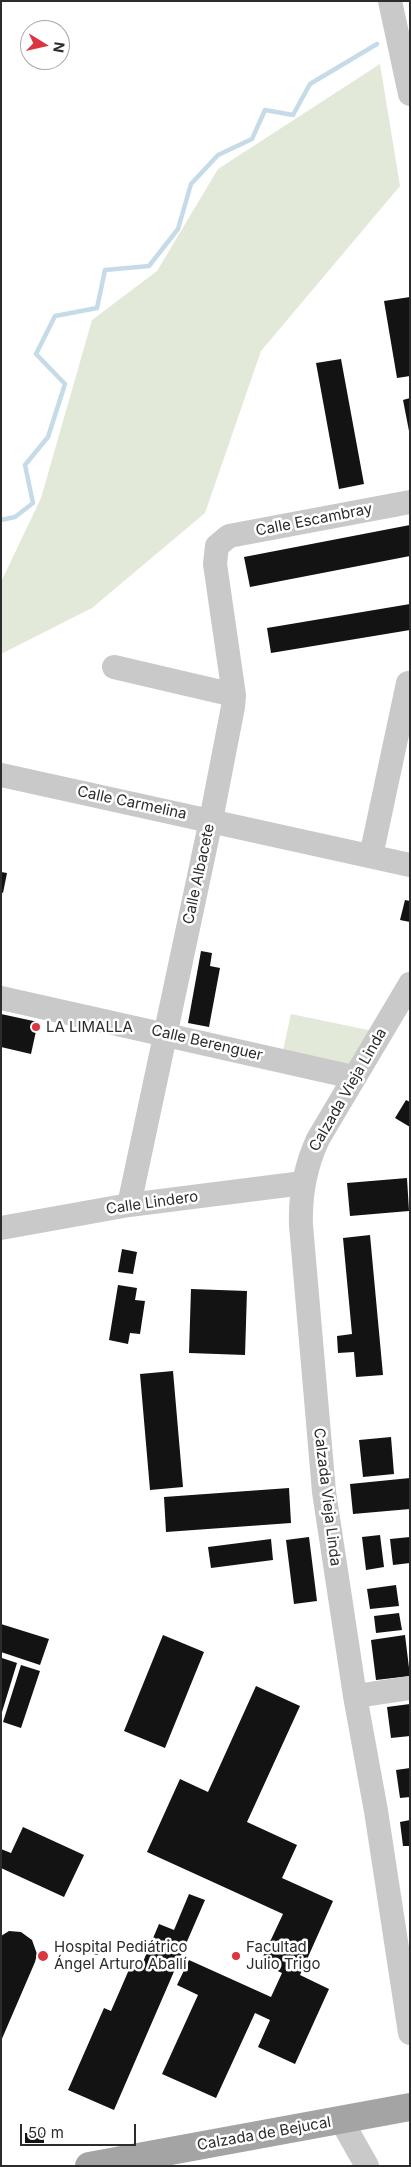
<!DOCTYPE html>
<html>
<head>
<meta charset="utf-8">
<style>
  body { margin:0 }
  #map { position:relative; width:411px; height:2167px; overflow:hidden; background:#fff; font-family:Inter,sans-serif }
  canvas { display:block }
  .frame { position:absolute; inset:0; border:2px solid #2c2c2c; pointer-events:none }
  .north { position:absolute; left:20px; top:20px; width:50px; height:50px; box-sizing:border-box; background:#fff; border:1px solid #ababab; border-radius:50%; rotate:99deg; font-size:14px; font-weight:700; line-height:20px; text-align:center; color:#2c2c2c }
  .north::after { content:''; display:block; margin:auto; width:18px; height:22px; background:#db3540; clip-path:polygon(50% 0,100% 100%,50% 72%,0 100%) }
  .scale { position:absolute; left:20px; top:2124px; width:116px; height:22px; box-sizing:border-box; border:2px solid #2c2c2c; border-top:0; padding-left:6px; font-size:15px; line-height:18px; white-space:nowrap; color:#2c2c2c; -webkit-text-stroke:4px #fff; paint-order:stroke }
</style>
</head>
<body>
<div id="map">
<canvas width="411" height="2167"></canvas>
<div class="frame"></div>
<div class="north">N</div>
<div class="scale">50 m</div>
</div>
<script>
const c = document.querySelector('canvas').getContext('2d');
c.lineJoin = 'round';
function fill(path, color) { c.fillStyle = color; c.fill(path, 'evenodd'); }
function stroke(path, color, width, dash) { c.strokeStyle = color; c.lineWidth = width; c.lineCap = dash ? 'butt' : 'round'; c.setLineDash(dash || []); c.stroke(path); }
function drawText(font, color, halo, rows, align = 'center') {
  c.font = font + ' Inter,sans-serif'; c.lineWidth = 5; c.setLineDash([]); c.textBaseline = 'middle'; c.strokeStyle = halo; c.fillStyle = color; for (const [text, x, y, turn = 0] of rows) {
    c.save(); c.translate(x, y); c.rotate((+turn || 0) * Math.PI / 180); c.textAlign = isNaN(turn) ? turn : align; if (halo) c.strokeText(text, 0, 0); c.fillText(text, 0, 0); c.restore();
  }
}
fill(new Path2D(`
  M380,64L400,186L261,351L205,513L92,608L1,654V582L41,498L92,320L157,271L218,169Z
  M291,1014L373,1031L352,1070L282,1055Z`), '#e2e9d9');
stroke(new Path2D(`
  M1,520L15,517L33,503L25,465L48,437L65,384L36,354L55,316L97,308L105,270L149,266L178,229L191,184L218,155L252,139L265,110L293,115L310,84L377,44`), '#c6dbe8', 4.5);
fill(new Path2D(`
  M410,297V376L397,378L384,301Z
  M341,359L364,484L339,489L316,363Z
  M410,398V431H409L403,400Z
  M410,525V556L250,587L244,557Z
  M410,604V630L271,653L267,628Z
  M1,872L7,873L3,893L1,892Z
  M405,900L410,901V922L400,920Z
  M201,951L212,953L210,966L220,968L209,1027L188,1023Z
  M1,1014L38,1022L31,1054L1,1047Z
  M406,1100L410,1102V1127L395,1118Z
  M407,1178L409,1211L350,1216L347,1183Z
  M370,1235L383,1375L356,1377L354,1352L338,1353L337,1336L352,1334L343,1238Z
  M122,1249L137,1252L133,1274L118,1272Z
  M118,1285L137,1288L135,1300L145,1301L140,1334L130,1333L128,1344L109,1340Z
  M191,1289L247,1291L245,1355L189,1353Z
  M173,1371L183,1487L150,1490L140,1374Z
  M391,1437L394,1474L363,1477L359,1440Z
  M410,1478V1509L353,1514L350,1484Z
  M289,1488L291,1523L166,1532L164,1497Z
  M380,1535L384,1567L366,1570L362,1537Z
  M309,1537L317,1601L294,1604L286,1540Z
  M410,1537V1563L393,1565L390,1539Z
  M271,1539L273,1560L211,1568L208,1547Z
  M396,1585L399,1606L370,1609L367,1589Z
  M399,1613L402,1630L376,1633L374,1616Z
  M1,1624L49,1639L40,1665L1,1652Z
  M163,1635L204,1652L165,1748L124,1731Z
  M405,1635L410,1676L376,1680L371,1640Z
  M2,1658L17,1663L2,1712L1,1660Z
  M21,1665L40,1671L21,1728L3,1722Z
  M256,1686L300,1706L247,1822L297,1845L282,1878L333,1901L300,1975L329,1989L295,2064L258,2047L270,2020L255,2013L216,2098L162,2074L198,1995L177,1985L189,1960L271,1997L282,1973L260,1963L283,1914L147,1852L180,1779L208,1792Z
  M410,1704V1736L391,1738L387,1707Z
  M410,1768V1797L400,1798L396,1770Z
  M410,1820V1846H403L400,1822Z
  M23,1827L84,1855L64,1897L1,1868V1849L11,1853Z
  M189,1894L205,1900L114,2110L68,2090L104,2008L111,2011L131,1965L140,1969L159,1924L174,1930Z
  M9,1931L21,1932L32,1940L37,1954L35,1962L1,2041V1936Z
  M91,1941L101,1943L98,1955L88,1953Z
  M25,2133H44V2143H25Z`), '#131313');
stroke(new Path2D(`
  M390,1L410,94
  M114,667L234,695
  M1,775L410,865
  M371,856L408,683
  M410,984L318,1139C305,1167 300,1194 301,1225L324,1492L355,1696L376,1811L410,2033
  M1,998L353,1077
  M129,1205L211,820L233,707L234,695L215,564L217,546L229,536L410,502
  M1,1228L129,1205L303,1183
  M355,1696L410,1688
  M341,2120L367,2166`), '#c9c9c9', 24);
stroke(new Path2D(`
  M89,2166L410,2107`), '#a4a4a4', 28);
for (const [x, y, r, color] of [
  [36,1027,5,"#db3540"],
  [43,1956,6,"#db3540"],
  [236,1956,5,"#db3540"]
]) { const dot = new Path2D(); dot.arc(x, y, r, 0, 2 * Math.PI); c.fillStyle = color; c.fill(dot); stroke(dot, '#fff', 2); }
drawText('15px', '#2c2c2c', '#fff', [
  ["Calle Escambray",314,520,-11],
  ["Calle Carmelina",132,803,12],
  ["Calle Albacete",199,874,-78],
  ["Calle Berenguer",207,1043,13],
  ["Calzada Vieja Linda",348,1090,-60],
  ["Calle Lindero",152,1203,-8],
  ["Calzada Vieja Linda",327,1497,83],
  ["Calzada de Bejucal",264,2134,-10]
]);
drawText('15px', '#2c2c2c', '#fff', [
  ["LA LIMALLA",46,1027],
  ["Hospital Pediátrico",54,1947],
  ["Ángel Arturo Aballí",54,1964],
  ["Facultad",246,1947],
  ["Julio Trigo",246,1964]
], 'left');
</script>
</body>
</html>
